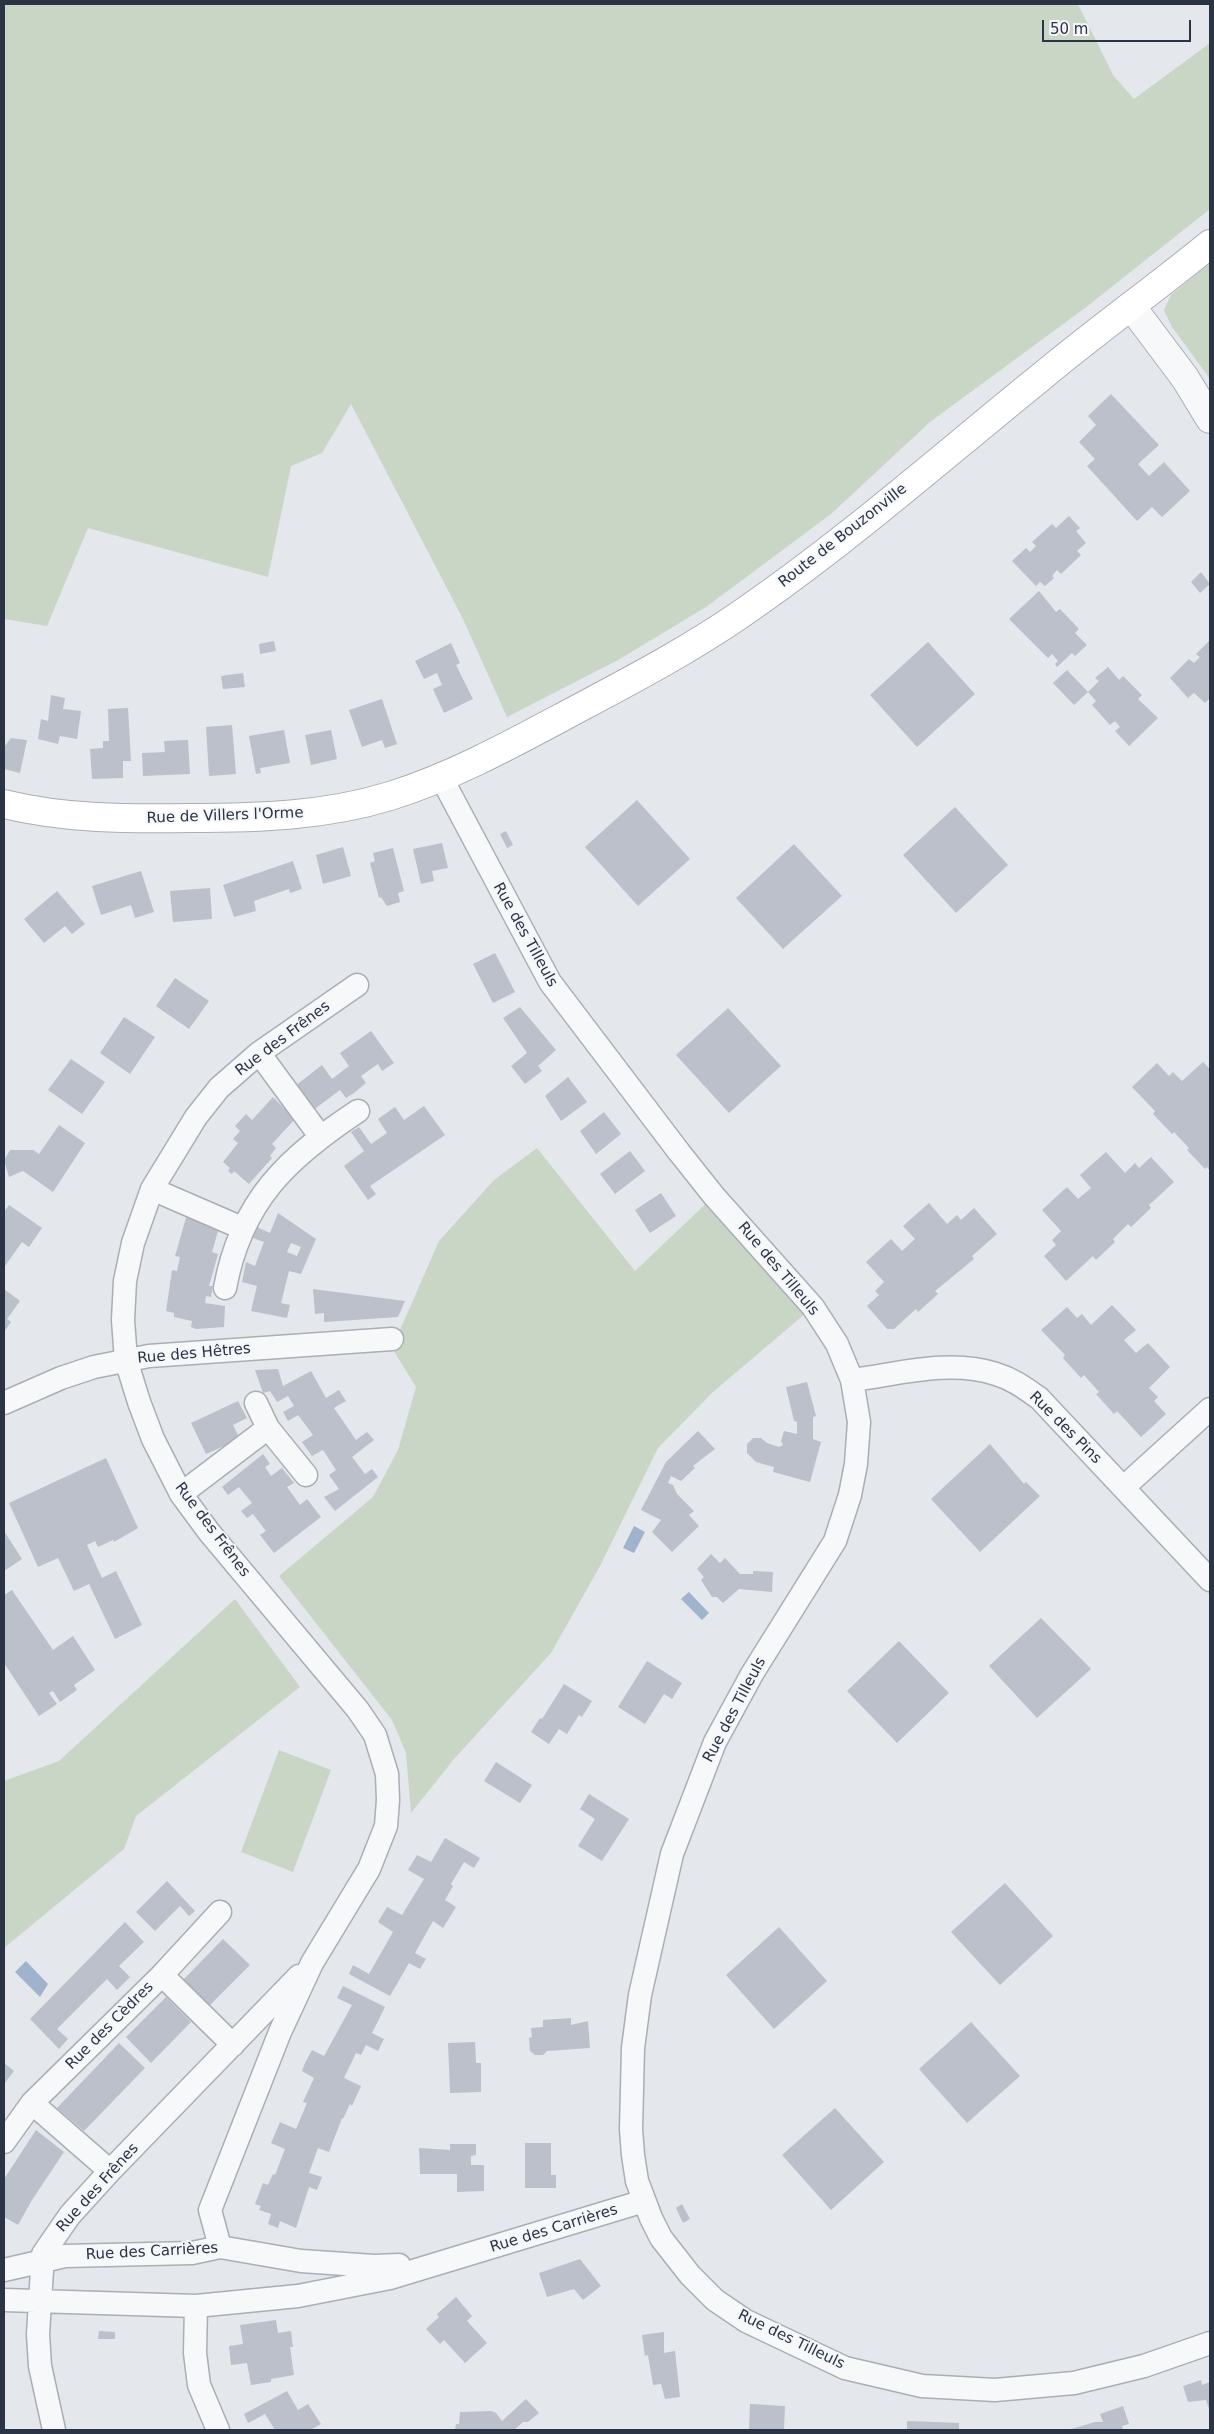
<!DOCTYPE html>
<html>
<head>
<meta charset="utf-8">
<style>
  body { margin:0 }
  #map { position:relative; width:1214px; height:2434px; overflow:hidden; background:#e4e7ec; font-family:"DejaVu Sans",sans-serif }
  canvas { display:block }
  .frame { position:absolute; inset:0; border:5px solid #2b3445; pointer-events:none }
  .scale { position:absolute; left:1042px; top:20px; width:149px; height:22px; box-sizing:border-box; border:2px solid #2b3445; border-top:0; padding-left:6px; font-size:15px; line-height:18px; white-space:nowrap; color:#2b3445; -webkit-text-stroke:4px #f4f6f9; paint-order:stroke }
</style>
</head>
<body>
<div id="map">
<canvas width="1214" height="2434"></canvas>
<div class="frame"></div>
<div class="scale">50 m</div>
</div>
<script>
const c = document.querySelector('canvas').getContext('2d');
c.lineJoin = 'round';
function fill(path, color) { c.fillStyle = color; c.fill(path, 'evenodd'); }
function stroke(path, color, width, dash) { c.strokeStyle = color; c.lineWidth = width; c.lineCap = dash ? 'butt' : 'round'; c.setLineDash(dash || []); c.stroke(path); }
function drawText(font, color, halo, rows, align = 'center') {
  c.font = font + ' "DejaVu Sans",sans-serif'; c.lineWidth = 4; c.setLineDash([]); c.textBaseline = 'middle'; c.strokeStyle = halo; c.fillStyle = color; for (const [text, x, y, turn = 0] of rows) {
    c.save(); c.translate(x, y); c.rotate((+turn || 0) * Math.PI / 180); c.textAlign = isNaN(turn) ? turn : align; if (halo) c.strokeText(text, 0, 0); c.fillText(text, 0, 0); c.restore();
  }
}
fill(new Path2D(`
  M4,4H1078L1113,75L1134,99L1210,43V209L1085,308L930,422L831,514L706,607L618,660L507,717L463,619L351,404L322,453L291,466L268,577L88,528L47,626L4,619Z
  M1210,263V379L1172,327L1164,310L1171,295Z
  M537,1148L635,1271L714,1196L813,1307L713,1392L658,1448L600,1566L551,1653L454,1759L411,1813L406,1753L392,1720L279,1576L373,1497L398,1450L416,1387L392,1348L439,1241L494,1180Z
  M235,1599L300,1687L136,1816L124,1849L4,1948V1781L59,1761Z
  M279,1750L331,1770L293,1872L241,1852Z`), '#c9d6c5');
fill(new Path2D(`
  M634,1526L645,1532L634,1553L623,1548Z
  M689,1592L709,1613L702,1620L681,1599Z
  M26,1961L48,1984L40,1997L15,1972Z`), '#9fb4cc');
fill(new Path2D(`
  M1111,394L1159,445L1138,464L1149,476L1164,462L1190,491L1162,517L1152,507L1137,521L1087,466L1095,459L1079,442L1096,425L1088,416Z
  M1069,516L1080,528L1076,531L1086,543L1077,551L1081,555L1061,574L1057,570L1052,576L1054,578L1045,586L1040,582L1036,586L1012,561L1026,548L1030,552L1036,546L1032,542L1052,524L1056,528Z
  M1201,572L1210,584L1200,593L1191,582Z
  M1039,591L1056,612L1060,609L1079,629L1075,633L1087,645L1075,656L1072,653L1057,667L1055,664L1058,661L1052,654L1048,658L1009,619Z
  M1210,640V698L1205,703L1194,693L1188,698L1170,678L1189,659L1194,663L1200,657L1196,654Z
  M274,641L276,651L260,654L259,644Z
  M928,642L975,694L917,747L870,695Z
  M451,643L460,663L456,665L473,699L444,713L433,689L442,685L437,673L424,679L415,661Z
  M1108,667L1119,680L1123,676L1142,695L1138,699L1158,718L1129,746L1115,731L1120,727L1115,721L1110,725L1092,705L1096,701L1088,692L1099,681L1095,678Z
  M1067,670L1088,692L1074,705L1053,683Z
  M243,673L245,687L223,689L221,676Z
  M51,695L65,698L63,709L81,711L77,739L60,736L58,744L38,739L41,719L48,721Z
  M382,699L397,744L385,748L382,740L362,747L349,710Z
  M128,708L131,761H123V778L92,779L90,749L103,748V741H109L108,709Z
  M232,725L236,774L209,776L206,727Z
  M284,730L290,763L260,768L261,773L256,774L249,736Z
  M331,730L337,759L311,765L305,735Z
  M11,738L27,740L20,773L4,769V747Z
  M188,740L190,774L143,776L142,753L165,752L164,741Z
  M637,800L690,859L638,906L585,847Z
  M955,807L1008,865L956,913L903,855Z
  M506,831L513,845L507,848L500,834Z
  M442,843L448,868L432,871L434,881L421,884L413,849Z
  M794,844L842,896L783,949L736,898Z
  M343,847L351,876L323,884L316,855Z
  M393,848L404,891L398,893L400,902L387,906L381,897L379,898L370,863L375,861L373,853Z
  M293,861L302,889L290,893L289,889L254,901L256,911L234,917L223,885Z
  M141,871L154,912L135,918L131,905L101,915L92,886Z
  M210,888L212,919L173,922L170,891Z
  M57,891L85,924L72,934L65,926L44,943L24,919Z
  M495,953L515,992L493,1003L473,964Z
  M175,978L209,1001L189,1029L156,1006Z
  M520,1007L556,1050L538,1066L542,1071L525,1084L511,1066L527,1053L503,1018Z
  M728,1008L781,1066L729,1113L676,1055Z
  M124,1017L155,1037L130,1074L100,1053Z
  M371,1031L394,1063L382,1071L378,1064L361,1076L366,1083L354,1093L346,1098L340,1090L312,1111L295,1086L322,1065L332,1079L349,1066L340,1053Z
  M71,1059L105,1082L82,1114L48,1090Z
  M1203,1062L1210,1069V1171L1207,1167L1205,1169L1187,1150L1189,1148L1174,1132L1172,1134L1153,1114L1155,1111L1132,1087L1157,1063L1169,1076L1173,1072L1182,1081Z
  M568,1077L587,1102L561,1121L545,1096Z
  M273,1097L295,1119L272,1144L276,1148L270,1156L272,1158L249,1184L234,1171L232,1174L228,1171L230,1168L223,1162L238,1143L233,1139L240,1131L235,1126L246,1114L252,1120Z
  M424,1106L445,1135L370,1186L376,1194L368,1200L344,1166L364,1151L351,1132L359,1127L371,1144L387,1133L378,1119L395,1107L404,1120Z
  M604,1112L621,1134L596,1154L580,1131Z
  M59,1125L85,1143L53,1192L23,1171L9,1177L4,1160L10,1150H33L39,1154Z
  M630,1151L645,1171L615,1194L600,1174Z
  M1106,1152L1125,1173L1135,1163L1139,1168L1151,1157L1174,1182L1149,1205L1151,1208L1131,1227L1128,1224L1113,1239L1115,1242L1096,1260L1093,1256L1066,1281L1044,1256L1056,1245L1052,1240L1061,1231L1042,1210L1067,1187L1078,1199L1091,1188L1080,1175Z
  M661,1193L676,1216L650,1233L635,1210Z
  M929,1203L947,1224L957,1215L961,1220L974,1208L997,1234L972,1256L974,1259L935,1291L938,1294L918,1312L916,1309L894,1329H887L867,1306L879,1295L875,1291L884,1282L866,1262L891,1239L902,1251L915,1239L903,1226Z
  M9,1205L42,1228L29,1247L22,1242L5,1266L4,1212Z
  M188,1211L220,1224L212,1252L218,1254L209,1286H213L211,1297L206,1296L205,1303L225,1306L224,1327L196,1329L191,1327L192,1321L174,1317V1313L166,1311L172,1270L177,1271L180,1257L175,1256Z
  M278,1213L316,1239L301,1274L289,1271L281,1303L290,1305L287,1318L251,1311L257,1286L242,1282L246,1262L255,1266L264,1242L253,1238L257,1227L270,1233ZM291,1243L301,1247L297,1256L287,1252Z
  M4,1289L20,1301L7,1319L11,1322L4,1332Z
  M313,1289L405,1301L398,1317L324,1322V1313L315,1314Z
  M1112,1305L1136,1330L1124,1340L1136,1353L1148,1343L1170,1367L1149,1388L1158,1397L1154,1401L1166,1414L1141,1437L1117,1411L1114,1414L1096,1394L1099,1392L1084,1375L1081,1378L1063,1358L1065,1355L1041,1330L1067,1307L1077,1318L1082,1314L1091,1325Z
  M278,1369L283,1386L311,1371L326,1398L339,1390L346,1401L334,1408L356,1440L367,1432L374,1440L352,1457L365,1474L372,1469L378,1477L335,1511L324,1497L339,1489L329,1475L336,1470L323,1450L312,1456L302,1442L313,1435L298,1415L288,1421L283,1412L294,1406L288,1396L277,1402L270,1391L263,1393L255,1370Z
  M807,1382L816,1416L813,1417V1439L821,1442L810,1482L773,1472L774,1467L756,1462L747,1453V1444L753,1438H761L767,1443L779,1447L783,1445L781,1441L784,1431L797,1434V1422L794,1421L786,1387Z
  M238,1401L247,1418L233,1425L240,1439L206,1454L191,1423Z
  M698,1431L715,1449L693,1466L695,1468L681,1481L671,1476L668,1483L673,1485L677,1494L694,1511L689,1515L699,1526L672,1552L652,1532L661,1520L641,1510L666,1462Z
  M990,1444L1024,1484L1026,1482L1040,1496L980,1552L931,1499Z
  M263,1454L270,1464L265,1467L271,1476L282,1468L294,1483L287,1487L300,1505L307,1499L321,1517L274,1553L260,1535L266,1531L253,1514L247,1518L241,1511L252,1503L239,1487L228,1495L222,1487Z
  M106,1458L138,1528L114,1542L113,1540L98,1547L95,1541L87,1545L102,1578L116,1571L142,1625L115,1639L89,1584L74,1591L58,1558L38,1567L9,1503Z
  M4,1531L22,1559L4,1571Z
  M711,1554L720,1563L725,1558L740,1574H753V1571L773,1572L772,1592L739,1589L723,1603L717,1597H712L701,1580L704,1577L697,1569Z
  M12,1590L53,1650L73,1636L95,1670L74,1685L77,1690L60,1702L53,1691L49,1693L57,1704L39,1716L4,1663V1595Z
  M1041,1618L1091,1669L1037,1718L989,1666Z
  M899,1641L949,1693L897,1743L847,1691Z
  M647,1661L682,1683L672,1699L664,1694L645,1724L618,1707Z
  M564,1684L592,1701L582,1717L579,1715L567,1734L559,1729L549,1744L531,1732L540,1718L542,1719Z
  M496,1762L532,1785L520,1803L484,1781Z
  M589,1794L629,1819L602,1861L578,1846L595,1819L580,1809Z
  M445,1838L480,1858L474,1868L464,1862L451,1884L453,1886L445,1900L456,1907L443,1928L433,1921L415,1953L426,1959L420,1969L409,1963L390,1996L349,1974L353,1965L369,1974L393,1932L378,1922L387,1907L402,1915L424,1879L408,1870L417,1855L431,1862Z
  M167,1881L195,1911L189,1916L180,1906L155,1931L136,1912Z
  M1005,1883L1053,1936L1000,1985L951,1932Z
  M125,1922L144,1942L119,1966L130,1977L117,1990L107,1979L57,2029L68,2039L59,2049L30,2019Z
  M779,1927L827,1981L774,2029L726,1975Z
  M223,1939L250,1965L209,2006L183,1980Z
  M343,1986L385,2007L372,2033L384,2039L378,2051L366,2045L361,2055L356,2053L344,2078L361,2086L352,2106L350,2104L343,2119L342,2118L329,2152L318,2148L309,2173L322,2177L317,2190L309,2187L296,2228L280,2221L278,2228L268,2224L271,2214L259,2210L261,2206L255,2204L263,2183L268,2185L273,2174L275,2175L285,2149L271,2143L280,2122L296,2129L307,2103L303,2102L314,2078L302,2071L305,2063L312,2050L324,2056L352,2005L337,1998Z
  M166,1997L191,2022L151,2063L126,2037Z
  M571,2018V2025L588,2021L590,2048L547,2051L543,2055H535L530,2051L529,2038L532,2037L531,2028L543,2027V2020Z
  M971,2022L1020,2076L967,2123L919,2069Z
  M475,2042L476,2063H481V2092L450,2093L448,2043Z
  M119,2043L145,2068L84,2131L57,2108Z
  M4,2063L14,2071L4,2084Z
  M835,2108L884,2162L831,2210L782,2155Z
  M36,2130L64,2152L32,2200L18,2225L4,2217V2179Z
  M525,2143H551V2175H556V2188H525Z
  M450,2144H476V2155L471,2156V2165H484V2191L457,2192V2174H420L419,2148L450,2150Z
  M682,2204L690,2219L683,2223L676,2208Z
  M580,2259L601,2286L583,2300L574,2289L547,2297L539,2273Z
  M456,2297L472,2316L467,2321L487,2343L465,2363L444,2340L440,2344L426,2329L439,2317L437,2314Z
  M276,2320L278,2333L291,2331L293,2347H290L294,2375L271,2379V2382L251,2385L247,2363L231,2365L229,2346L243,2344L240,2325Z
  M99,2331L115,2332V2339H98Z
  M664,2332V2353L675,2351L680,2397L665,2399L661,2384L653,2385L648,2355L645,2356L642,2335Z
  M1201,2380L1202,2385L1210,2382V2412L1206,2400L1188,2402L1183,2386Z
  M287,2391L298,2410L308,2404L321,2424L310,2430H275L265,2414L248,2423L244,2414Z
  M526,2399L539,2413L528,2422H523L514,2430H455L456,2424H459L460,2412L491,2411L496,2413L502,2421Z
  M750,2404L785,2406L784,2430H749Z
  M1123,2406L1129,2424L1122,2426L1123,2430H1068L1095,2422H1103L1100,2414Z
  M907,2421L959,2423V2430H907Z`), '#bbc0ca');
const minor = new Path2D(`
  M441,777L550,982L679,1152L714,1196L813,1307L837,1344L852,1380L859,1422L856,1464L850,1495L835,1541L752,1674L715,1742L672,1854L640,1995L633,2048L631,2129L633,2155L637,2181L651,2218L661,2238L690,2275L715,2300L746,2321L845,2368L922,2386L995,2390L1074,2383L1144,2366L1210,2343
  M259,1053L320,1136
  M152,1189L242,1228
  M225,1288C241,1201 287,1158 358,1111
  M852,1380C899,1374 950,1359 996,1374C1013,1379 1026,1389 1039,1398L1210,1580
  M4,1403L61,1378L94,1367L149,1356L392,1339
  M256,1403L268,1428L306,1475
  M1124,1487L1210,1409
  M181,1494L268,1428
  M162,1975L233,2045
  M32,2103L110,2171
  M4,2142L32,2103L162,1975L220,1912
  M220,2247L210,2210L280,2032L312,1963L369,1869L386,1826L388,1800L387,1774L375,1735L358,1710L209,1532L181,1494L153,1439L139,1402L126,1360L123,1320L125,1281L133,1243L152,1189L196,1117L219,1088L259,1053L357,985
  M4,2270L65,2256L192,2253L220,2247L301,2261L374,2266L399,2265
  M4,2300L196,2306L298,2296L390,2278L644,2201
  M196,2306L195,2353L199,2385L218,2430
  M54,2430L40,2366L38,2334L43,2254L70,2215L110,2171L299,1976`);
const tertiary = new Path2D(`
  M1131,306L1185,378L1210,419`);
const secondary = new Path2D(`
  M4,804C65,819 128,819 190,818C258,818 325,816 390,796C451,777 510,745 566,715C626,683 686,652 741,614C846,542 942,457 1041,377C1096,331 1155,289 1210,244`);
stroke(minor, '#a9aeb7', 25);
stroke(tertiary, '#a9aeb7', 30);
stroke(secondary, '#a9aeb7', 30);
stroke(minor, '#f7f8fa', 22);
stroke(tertiary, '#f7f8fa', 28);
stroke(secondary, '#fff', 28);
drawText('15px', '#2b3445', '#f4f6f9', [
  ["Route de Bouzonville",843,536,-38],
  ["Rue de Villers l'Orme",225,816,-2],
  ["Rue des Tilleuls",525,935,61],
  ["Rue des Frênes",283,1039,-37],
  ["Rue des Tilleuls",778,1269,50],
  ["Rue des Hêtres",194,1354,-5],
  ["Rue des Pins",1065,1428,45],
  ["Rue des Frênes",212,1530,53],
  ["Rue des Tilleuls",735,1710,-62],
  ["Rue des Cèdres",110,2026,-45],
  ["Rue des Frênes",98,2188,-48],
  ["Rue des Carrières",554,2229,-17],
  ["Rue des Carrières",152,2252,-3],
  ["Rue des Tilleuls",791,2340,26]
]);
</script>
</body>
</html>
